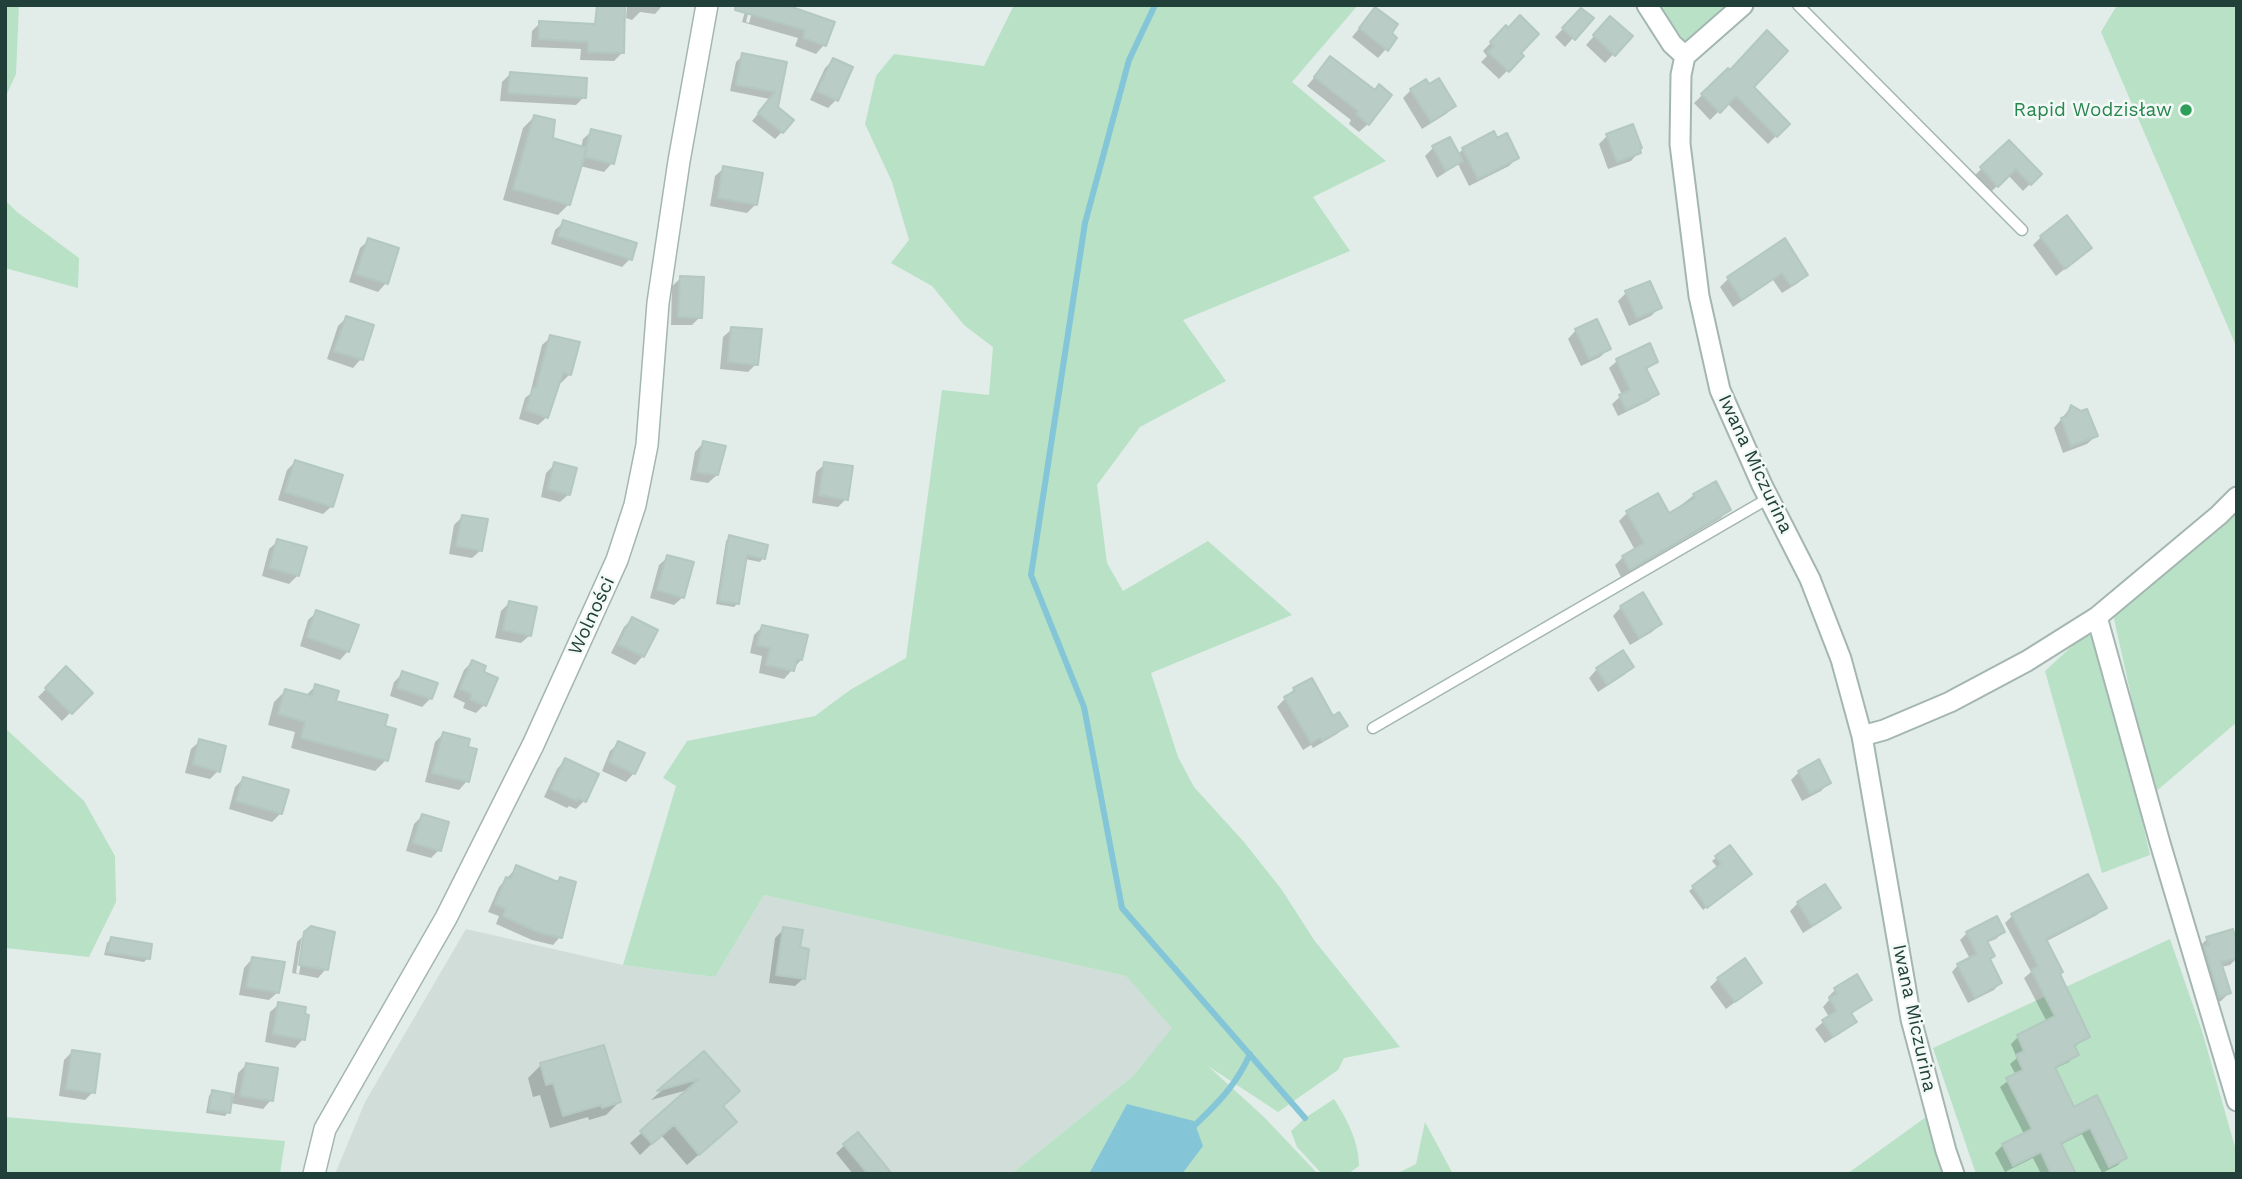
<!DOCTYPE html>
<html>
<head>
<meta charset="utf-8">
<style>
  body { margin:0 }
  #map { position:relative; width:2242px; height:1179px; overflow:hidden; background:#e2ede9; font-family:"Work Sans",sans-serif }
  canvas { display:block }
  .frame { position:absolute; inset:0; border:7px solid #204039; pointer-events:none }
</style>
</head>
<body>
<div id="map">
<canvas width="2242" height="1179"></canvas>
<div class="frame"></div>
</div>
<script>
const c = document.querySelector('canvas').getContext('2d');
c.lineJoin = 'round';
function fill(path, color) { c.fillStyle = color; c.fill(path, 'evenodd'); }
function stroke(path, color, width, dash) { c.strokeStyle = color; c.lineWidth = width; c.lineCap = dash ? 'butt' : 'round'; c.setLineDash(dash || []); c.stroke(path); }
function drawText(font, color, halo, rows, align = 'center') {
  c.font = font + ' "Work Sans",sans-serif'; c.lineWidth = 5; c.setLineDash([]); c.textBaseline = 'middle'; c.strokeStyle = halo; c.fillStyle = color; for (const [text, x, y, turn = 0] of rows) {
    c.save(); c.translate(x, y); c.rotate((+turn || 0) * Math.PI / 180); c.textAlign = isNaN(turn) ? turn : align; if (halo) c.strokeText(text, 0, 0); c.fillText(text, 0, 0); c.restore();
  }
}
fill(new Path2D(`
  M764,895L1126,976L1173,1028L1133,1076L1011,1174H335L365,1102L466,929L623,965L715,977Z`), '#d0ddd8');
fill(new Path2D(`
  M5,5H19L16,74L5,98Z
  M1014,5H1358L1292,82L1386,161L1313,197L1350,251L1183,320L1226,381L1140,427L1097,485L1107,563L1123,591L1208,541L1292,615L1151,673L1178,757L1194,787L1244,842L1282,890L1314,940L1400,1047L1344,1058L1338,1070L1278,1112L1208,1066L1264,1117L1318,1174H1011L1133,1076L1172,1028L1126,976L764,895L715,977L623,965L676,786L663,778L687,741L815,716L850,690L906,658L942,390L989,395L993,347L964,325L932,286L891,263L909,240L892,182L865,124L876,76L894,54L984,66Z
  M1659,5H1731L1687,45Z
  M2117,5H2237V348L2101,32Z
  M5,200L17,212L79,258L78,288L5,268Z
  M2237,512V722L2153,794L2114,619L2118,606Z
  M2085,634L2100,640L2150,855L2102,873L2045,671Z
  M5,728L84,801L115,856L116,902L89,957L5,948Z
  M2170,939L2202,1031L2237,1154V1174H1976L1933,1048Z
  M1334,1099C1347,1119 1359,1142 1359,1166L1348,1174H1322L1297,1147L1291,1131L1305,1118Z
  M5,1117L285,1141L280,1174H5Z
  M1926,1117L1943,1172L1939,1174H1847Z
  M1425,1122L1453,1174H1396L1416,1164Z`), '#b8e1c6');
fill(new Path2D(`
  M1127,1104L1194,1121L1203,1146L1182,1174H1089Z`), '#84c6d8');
fill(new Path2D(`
  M627,5H663L655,14L640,12L632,20L626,18Z
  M747,5H750L746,22L749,23L754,5H790L789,8L824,45L816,54L795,46L798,38L742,22Z
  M1375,9L1389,34L1386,49L1378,58L1352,37Z
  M1581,10L1573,38L1565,47L1555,37Z
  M540,23L623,52L614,61L580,60L581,49L531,47L532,31Z
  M1506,27L1522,56L1499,79L1481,62L1487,56L1483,51Z
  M1602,27L1630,37L1605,63L1586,45Z
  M743,55L785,63L776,108L782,132L775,139L752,121L770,99L730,91L736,62Z
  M1330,59L1368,124L1359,132L1349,124L1351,120L1307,86Z
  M833,60L836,100L828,108L810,100L825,68Z
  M1728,70L1752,87L1788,124L1768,144L1727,103L1710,120L1694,103Z
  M510,74L584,97L576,105L500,101L502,82Z
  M1411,90L1454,106L1446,114L1422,129L1403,98Z
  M534,117L552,139L581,148L583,139L592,131L612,163L604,172L580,166L569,204L558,215L503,200L523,128Z
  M1607,136L1638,149L1639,152L1631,161L1608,169L1599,144Z
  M1496,140L1517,158L1509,166L1469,186L1458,164L1437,178L1425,156L1433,148L1457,155L1463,149Z
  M2009,142L2040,174L2023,191L2008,175L1990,193L1974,176Z
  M724,168L756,204L747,213L710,206L715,176Z
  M564,222L630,259L622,267L551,244L555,230Z
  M2041,237L2090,248L2056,276L2033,245Z
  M369,240L386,283L378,292L349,282L360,248Z
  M1785,241L1806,275L1798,283L1782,293L1773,280L1733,307L1720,287L1728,279Z
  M681,278L700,317L692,325H671L672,286Z
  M1626,293L1659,308L1651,316L1629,326L1618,301Z
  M346,318L361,359L353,368L327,359L338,326Z
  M732,329L756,364L748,372L720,369L723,337Z
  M1576,330L1609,349L1600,357L1581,366L1568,339Z
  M551,337L570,374L561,383L558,382L547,417L538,425L519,419L525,398L530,394L542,345Z
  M1617,361L1656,362L1646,370L1657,394L1649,401L1618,416L1612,404L1622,395L1609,368Z
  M2071,407L2096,436L2087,444L2063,453L2054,428Z
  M703,443L717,475L708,483L690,480L695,452Z
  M295,462L332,506L323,514L278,500L287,470Z
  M555,464L569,494L560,502L541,497L546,473Z
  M825,464L846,499L838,507L812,503L816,472Z
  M1694,495L1729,509L1721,518L1621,577L1615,565L1623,557L1635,550L1619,521L1627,513L1668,515Z
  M462,517L481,550L472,558L449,554L454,525Z
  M729,537L763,558L760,562L745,559L738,603L734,607L716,604L726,541Z
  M278,541L298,575L289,584L262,576L269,549Z
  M668,557L683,597L674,605L650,598L659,565Z
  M509,603L530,635L521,643L495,638L501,611Z
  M1621,607L1660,624L1652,632L1630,645L1613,616Z
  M317,612L348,651L340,660L300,646L308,620Z
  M632,619L643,656L635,665L611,653L624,627Z
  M762,627L801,660L784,679L759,673L762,656L750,653L754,635Z
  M472,662L484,705L476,713L463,708L465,703L453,697L464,670Z
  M1632,667L1624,675L1598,692L1589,678L1597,669Z
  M66,669L90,693L62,721L38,697Z
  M403,673L431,698L422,707L390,696L394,682Z
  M316,686L334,702L383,728L386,760L375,771L291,748L295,732L268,725L274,702L285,691L305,696Z
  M1294,689L1332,718L1345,726L1337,734L1313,748L1311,745L1303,750L1277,707Z
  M443,734L466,748L467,781L459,790L425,782L435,742Z
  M200,741L218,771L210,779L185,773L191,749Z
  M619,743L634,773L626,782L602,771L610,751Z
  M565,760L584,801L576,809L569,806L567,808L544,797L557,769Z
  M1799,772L1829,783L1821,791L1802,801L1791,780Z
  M243,779L281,813L272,822L229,809L235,787Z
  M422,816L439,850L431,858L406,851L414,824Z
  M1729,847L1746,877L1703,910L1689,891L1718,868L1712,861Z
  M517,867L556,883L560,879V937L553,945L532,940L496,924L499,916L488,912L499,887Z
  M1798,903L1838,907L1830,916L1803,933L1790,911Z
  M2104,908L2097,915L2045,942L2058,975L2088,1036L2073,1048L2076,1054L2069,1062L2054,1069L2073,1109L2125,1157L2118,1165L2102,1173L2082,1134L2060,1145L2074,1174H2041L2033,1158L2005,1172L1995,1153L2003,1145L2024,1134L2000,1087L2016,1075L2010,1064L2017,1058L2011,1044L2018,1037L2047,1022L2024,978L2031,972L2005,923L2012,916Z
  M784,929L798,949L804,978L795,986L769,983L775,938Z
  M2003,932L1996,939L1986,943L1989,960L2000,983L1994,990L1968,1003L1952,972L1958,965L1970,959L1960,940L1967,933Z
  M306,934L326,969L318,978L292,973L297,942L302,937L296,973L299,974Z
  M111,939L148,958L144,962L104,955L107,943Z
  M2207,939L2237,958L2230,965L2221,967L2229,993L2221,1001L2210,1004L2199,947Z
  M252,959L278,992L269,1000L239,995L244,968Z
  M1718,979L1760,983L1726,1009L1710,987Z
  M1835,990L1870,999L1850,1014L1855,1021L1847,1029L1825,1043L1815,1029L1829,1017L1823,1007L1829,1000L1828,997Z
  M279,1004L303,1039L295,1048L265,1042L270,1012Z
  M72,1052L93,1092L85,1100L59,1096L64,1060Z
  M704,1053L721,1106L723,1133L687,1165L661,1135L640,1155L630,1143L691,1089L651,1100Z
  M246,1065L271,1100L263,1109L230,1103L228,1112L225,1116L206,1113L209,1096L212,1092L234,1096L238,1073Z
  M541,1065L619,1102L606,1115L589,1120L588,1117L550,1128L540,1095L533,1097L528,1078Z
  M845,1145L890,1174H853L836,1153Z`), '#0003');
stroke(new Path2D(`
  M1155,5L1129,60L1085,223L1031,575L1084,707L1122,908L1305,1118
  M1195,1125C1218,1103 1237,1084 1250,1054`), '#84c6d8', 6);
const building = new Path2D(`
  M597,5H625L624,53L588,52V42L539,39V21L595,24Z
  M736,5H786L835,22L826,46L803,38L805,30L735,10Z
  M1375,7L1398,24L1392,33L1397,38L1388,51L1359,28Z
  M1581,8L1594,18L1575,40L1562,28Z
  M1520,15L1539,34L1521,53L1524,56L1509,72L1488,52L1494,46L1490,42L1506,25L1508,28Z
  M1610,16L1633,36L1615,56L1593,35Z
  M1767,30L1788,51L1754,87L1790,124L1777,137L1736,96L1720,113L1701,94L1728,68L1730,70Z
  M742,53L787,62L778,107L794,120L783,133L758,113L775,92L736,85Z
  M1330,56L1375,90L1379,84L1392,95L1369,125L1356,114L1358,111L1314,77Z
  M833,58L853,67L838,101L817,91Z
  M510,72L587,78L586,98L508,93Z
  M1439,78L1456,106L1431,122L1410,89L1426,79L1429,84Z
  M534,115L555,120L553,138L587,148L570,205L513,189Z
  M1633,124L1642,148H1640L1641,153L1617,162L1606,134Z
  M591,129L621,136L614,164L584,157Z
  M1494,131L1497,138L1507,133L1519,158L1478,179L1462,148Z
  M1450,137L1463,161L1446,171L1432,146Z
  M2009,140L2042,174L2031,185L2016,169L1998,187L1980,167Z
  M723,166L763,173L757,205L718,198Z
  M2067,215L2092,248L2065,269L2040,236Z
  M563,220L637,243L632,260L558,236Z
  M368,238L399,248L388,284L356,274Z
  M1785,238L1808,275L1791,286L1782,273L1742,300L1727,277Z
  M680,276L704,277L702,318L678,317Z
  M1650,281L1662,308L1637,318L1625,291Z
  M346,316L374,325L363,360L334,351Z
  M1597,319L1611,349L1589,359L1575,329Z
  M731,327L762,329L758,365L728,362Z
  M550,335L580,342L571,375L563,373L548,418L526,410L533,388H536Z
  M1650,343L1658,362L1646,368L1659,394L1626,410L1619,395L1630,390L1616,359Z
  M2071,405L2081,411L2087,409L2098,436L2071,446L2061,418L2067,416Z
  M703,441L726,446L718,475L697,472Z
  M295,460L343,475L333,507L285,492Z
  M554,462L577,468L570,495L548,489Z
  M824,462L853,466L848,500L819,495Z
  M1716,481L1731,510L1630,570L1622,556L1644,543L1626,511L1658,493L1669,513L1695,498L1693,494Z
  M462,515L488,519L482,551L456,546Z
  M729,535L768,545L765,559L747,555L739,604L719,601Z
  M277,539L307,547L299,576L269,568Z
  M667,555L694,562L684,598L657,590Z
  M1643,592L1662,624L1639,638L1620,606Z
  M509,601L537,607L531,636L503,630Z
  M316,610L359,625L349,652L307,637Z
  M632,617L658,630L644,657L618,644Z
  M762,625L808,635L802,660L797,659L794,671L766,665L770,648L757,645Z
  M1623,650L1634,667L1607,685L1596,668Z
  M472,660L486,666L484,672L498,678L486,706L470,699L472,694L460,689Z
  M66,666L93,693L72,714L45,688Z
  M402,671L438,683L432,699L397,688Z
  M1312,678L1333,716L1339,712L1348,726L1322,741L1320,738L1311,743L1284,697L1295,691L1293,688Z
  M315,684L339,691L336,701L388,715L385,726L396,729L388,761L301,738L305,722L278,714L285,689L312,696Z
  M443,732L470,739L468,747L477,749L469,782L432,773Z
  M199,739L226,746L220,772L193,764Z
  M618,741L645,753L635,774L609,762Z
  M565,758L599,774L586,802L578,798L577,801L551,789Z
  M1819,759L1831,783L1810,794L1798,771Z
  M243,777L289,790L282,814L236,801Z
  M422,814L449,822L441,851L413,843Z
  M1730,845L1752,874L1707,908L1692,886L1721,864L1715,856Z
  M516,865L558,882L560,877L576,882L562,938L540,933L503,916L506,909L495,904L506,877L511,879Z
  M2088,874L2107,908L2046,939L2063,972L2060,974L2090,1037L2074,1045L2079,1055L2055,1067L2074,1107L2097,1095L2127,1158L2109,1167L2090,1128L2061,1143L2076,1174H2051L2041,1152L2013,1166L2002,1144L2032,1129L2006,1078L2023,1070L2016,1055L2024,1051L2017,1035L2055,1016L2031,970L2038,966L2011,914Z
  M1825,884L1841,908L1812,926L1797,902Z
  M1997,916L2005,932L1987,941L1995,956L1990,959L2002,983L1975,998L1957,964L1977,954L1966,932Z
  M311,926L335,932L328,970L299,965L304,932Z
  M783,927L803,930L800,947L809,949L805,979L776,975Z
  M2233,929L2237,943V958L2221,962L2231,993L2219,997L2204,946L2209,945L2206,937Z
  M111,937L152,944L150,959L107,952Z
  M252,957L285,962L279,993L246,987Z
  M1745,958L1762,983L1735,1002L1717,978Z
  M1857,974L1872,1000L1851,1013L1857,1022L1833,1037L1822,1020L1837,1011L1829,998L1837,994L1834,988Z
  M278,1002L306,1007L305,1014L309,1015L305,1040L273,1034Z
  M604,1045L621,1102L602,1108L601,1105L563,1116L553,1083L546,1085L540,1063Z
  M72,1050L100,1054L95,1093L66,1089Z
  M704,1051L740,1091L723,1106L737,1122L699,1155L674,1125L652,1144L640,1131L699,1079L657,1091Z
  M246,1063L278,1068L273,1101L240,1096Z
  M212,1090L233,1094L230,1113L209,1110Z
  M858,1132L892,1174H868L843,1144Z`);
fill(building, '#b9ccc5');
stroke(building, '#b3c8c0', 2);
const service = new Path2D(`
  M1798,5L2022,230
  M1373,728L1769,498`);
const minor = new Path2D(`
  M1647,5L1672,44L1685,56
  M1685,56L1681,75L1680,144L1699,296L1720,390L1762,485L1810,579L1841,659L1862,736L1911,1019L1946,1151L1954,1174
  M1685,56L1743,5
  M2097,617L2160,843L2237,1101
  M1862,736L1884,730L1950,702L2027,661L2097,617L2219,515L2237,497`);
const tertiary = new Path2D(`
  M314,1174L325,1129L446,918L533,745L617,560L635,505L647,445L658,303L679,161L707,5`);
stroke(service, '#a4b6b1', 13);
stroke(minor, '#a4b6b1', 23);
stroke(tertiary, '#a4b6b1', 24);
stroke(service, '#fff', 10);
stroke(minor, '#fff', 19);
stroke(tertiary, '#fff', 21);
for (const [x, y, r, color] of [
  [2186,110,7,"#2e9e5b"]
]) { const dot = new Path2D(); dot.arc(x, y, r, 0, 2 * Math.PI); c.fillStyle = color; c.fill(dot); stroke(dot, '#f3f9f6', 2.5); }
drawText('19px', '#27864d', '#f3f9f6', [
  ["Rapid Wodzisław",2172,110]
], 'right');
drawText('19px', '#204039', '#f3f9f6', [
  ["Iwana Miczurina",1755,464,65],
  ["Wolności",592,616,-65],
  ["Iwana Miczurina",1914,1018,78]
]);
</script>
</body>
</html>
